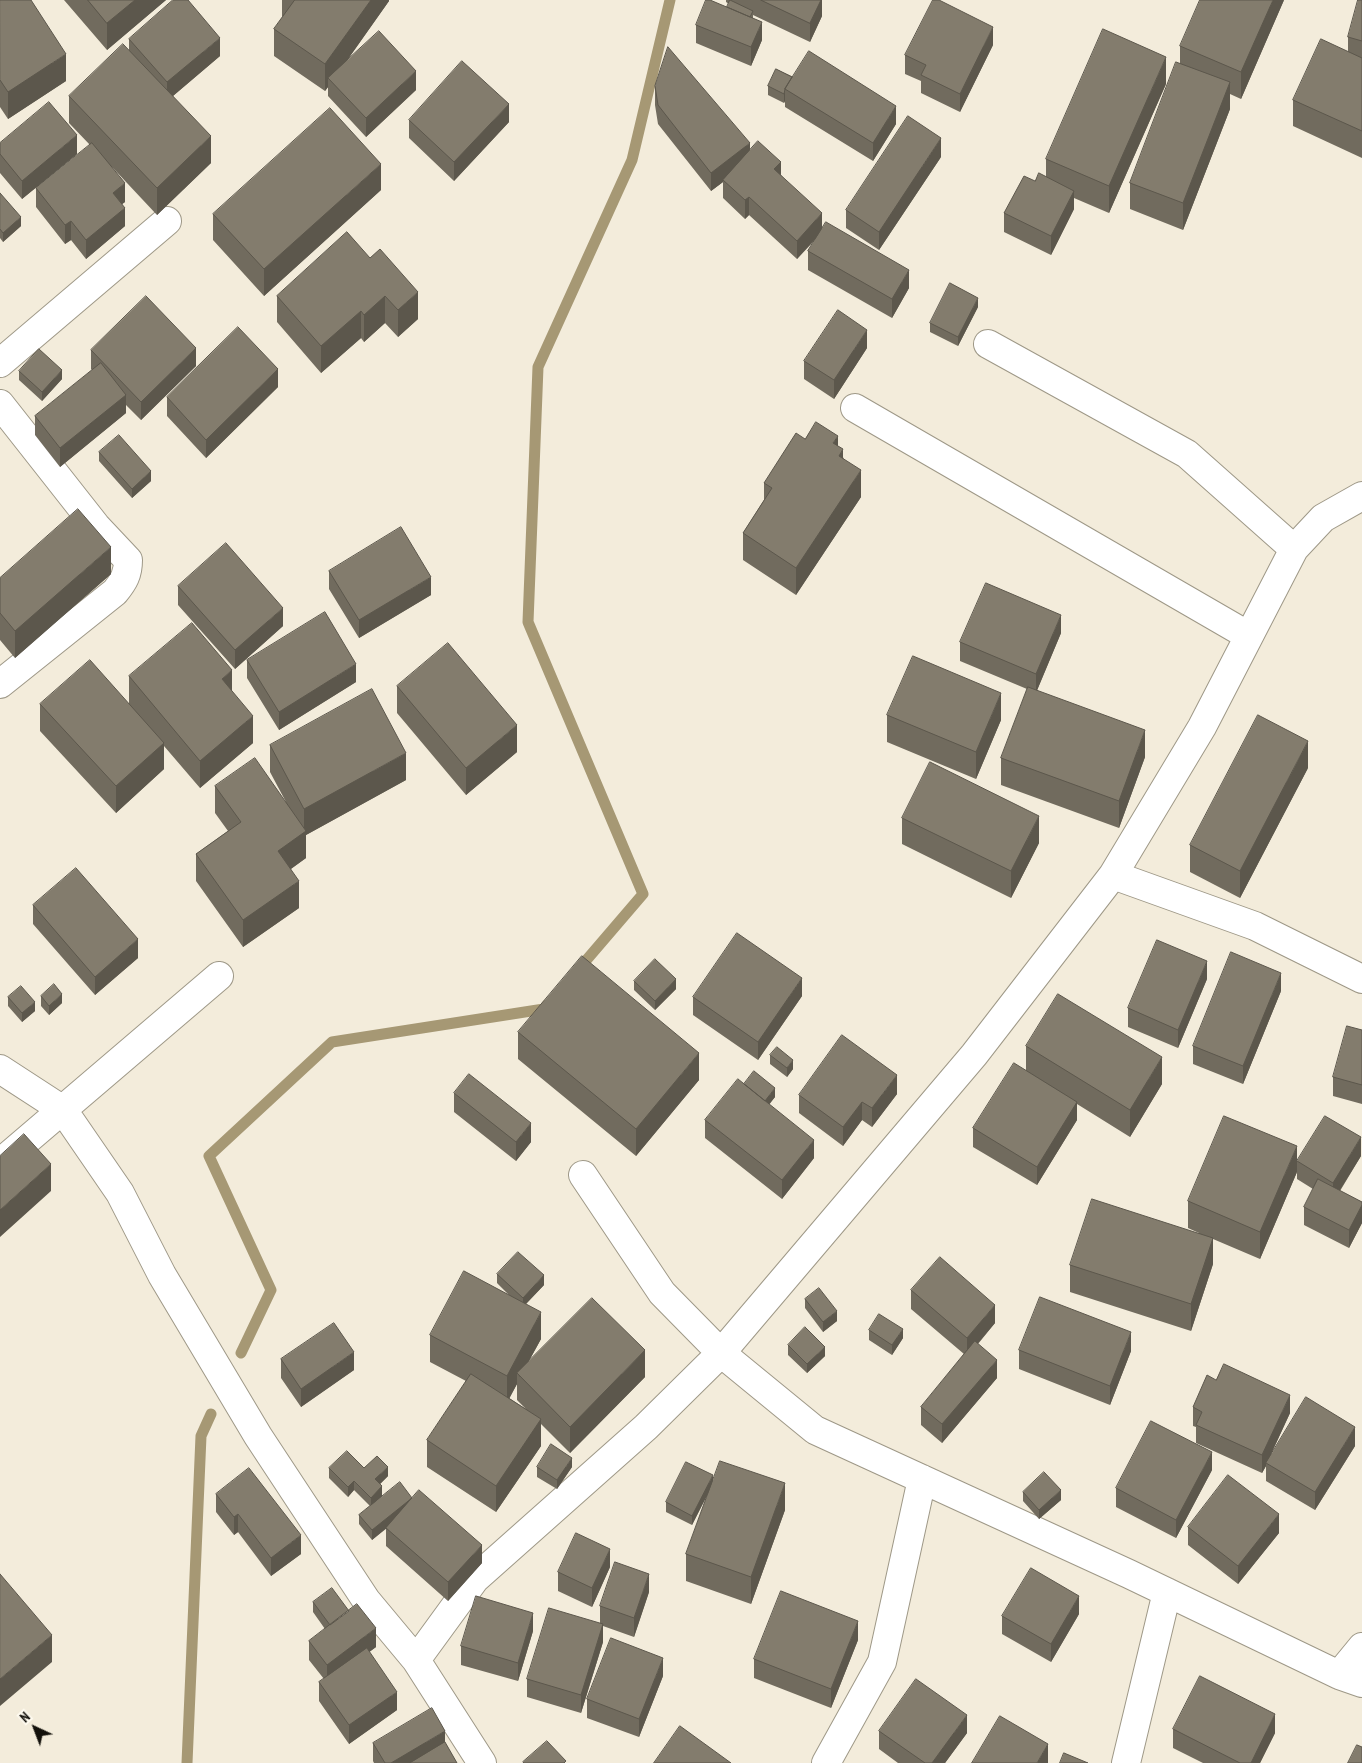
<!DOCTYPE html>
<html>
<head>
<meta charset="utf-8">
<style>
  body { margin:0 }
  #map { position:relative; width:1362px; height:1763px; overflow:hidden; background:#f3ecdb; font-family:"PT Sans Narrow",sans-serif }
  canvas { display:block }
  .north { position:absolute; left:10px; top:1703px; width:50px; height:50px; -webkit-text-stroke:4px #fefaef; paint-order:stroke; rotate:317deg; font-size:14px; font-weight:700; line-height:20px; text-align:center; color:#13110b }
  .north::after { content:''; display:block; margin:auto; width:18px; height:22px; background:#13110b; clip-path:polygon(50% 0,100% 100%,50% 72%,0 100%) }
</style>
</head>
<body>
<div id="map">
<canvas width="1362" height="1763"></canvas>
<div class="north">N</div>
</div>
<script>
const c = document.querySelector('canvas').getContext('2d');
c.lineJoin = 'round';
function stroke(path, color, width, dash) { c.strokeStyle = color; c.lineWidth = width; c.lineCap = dash ? 'butt' : 'round'; c.setLineDash(dash || []); c.stroke(path); }
function fill(path, color) { c.fillStyle = color; c.fill(path, 'evenodd'); }
stroke(new Path2D(`
  M577,971L643,894L528,622L538,367L632,160L670,0
  M241,1353L271,1290L209,1156L332,1042L544,1009L547,1005
  M187,1763L201,1436L211,1414`), '#a69874', 11);
const minor = new Path2D(`
  M988,344L1187,454L1294,549
  M0,363L167,221
  M0,404L96,526L128,560C128,574 124,581 115,592L0,684
  M855,408L1249,636
  M1113,875L1255,926L1362,979
  M0,1069L63,1110L120,1193L162,1275L258,1436L366,1600L416,1660L482,1763
  M0,1163L219,976
  M583,1175L662,1293L721,1353L815,1430L1129,1574L1339,1675L1362,1683
  M416,1660L475,1579L646,1427L721,1353L974,1055L1113,875L1202,727L1294,549L1323,518L1362,496
  M1339,1675L1362,1647
  M826,1763L882,1662L922,1479
  M1126,1763L1167,1592`);
stroke(minor, '#9e9887', 30);
stroke(minor, '#fff', 28);
fill(new Path2D(`
  M0,0L66,81L8,119L0,107Z
  M64,0H166L107,50Z
  M282,0H389V1L347,60L416,90L366,137L328,96V87L325,91L274,56V29L283,16H282Z
  M726,0H822V16L810,42L753,15V18L762,40L751,66L696,43V25L727,7L729,4L726,2Z
  M1284,0L1241,99L1230,94V109L1183,230L1130,209V183L1180,63V46Z
  M1362,0V158L1293,126V100L1348,52V37Z
  M129,39L220,56L173,96L211,163L157,215L112,167L125,202L122,204L125,226L86,259L71,240L65,244L36,207V188L90,145L69,123V96L129,51Z
  M993,45L960,112L921,93V81L905,74V55Z
  M776,69L896,124L873,161L785,107V101L784,103L768,95V86Z
  M1166,84L1109,213L1074,198V209L1051,255L1004,232V213L1035,181L1046,177V159Z
  M655,86L750,150L781,175L822,227L909,288L892,318L808,270V251L816,239L797,259L749,215L745,219L723,198V182L711,191L658,124L655,105Z
  M409,120L509,122L454,181L409,138Z
  M0,143L77,154L22,199L0,173Z
  M941,157L879,250L846,228V210Z
  M381,190L264,296L213,240V214Z
  M0,193L21,226L3,242L0,238Z
  M347,232L418,319L398,337L385,323L364,342L361,338L321,373L277,322V296Z
  M978,307L958,346L930,332V323Z
  M867,348L834,399L804,379V361Z
  M91,350L196,366L141,420L126,405V413L60,467L35,435V416L92,370L91,369Z
  M19,371L62,379L42,401L19,380Z
  M278,387L206,458L167,416V397Z
  M805,439L838,446L861,497L796,595L743,560V533L764,500V483Z
  M99,452L151,481L132,498L99,461Z
  M329,571L431,595L359,638L329,589Z
  M111,574L15,658L0,640V578Z
  M178,586L283,626L235,669L178,605Z
  M1061,633L1037,690L1145,757L1119,828L1001,785V758L1027,689L960,661V642Z
  M247,660L356,682L279,730L247,678Z
  M129,676L232,692L253,743L200,788L164,746V769L116,813L40,731V704L129,703Z
  M397,686L517,752L466,795L397,713Z
  M887,715L1001,720L976,779L887,742Z
  M270,745L406,780L306,835V858L291,869L299,908L243,947L196,881V854L228,831L215,813V786L286,802L270,772Z
  M1308,768L1240,898L1190,872V845Z
  M902,818L1039,843L1011,898L902,844Z
  M33,905L138,958L95,995L33,924Z
  M1207,979L1178,1048L1128,1027V1008Z
  M634,981L676,989L655,1010L634,990Z
  M1281,991L1243,1084L1193,1064V1046Z
  M41,996L62,1003L49,1015L41,1006Z
  M802,996L758,1060L693,1015V997Z
  M8,997L35,1011L22,1022L8,1006Z
  M1362,1030V1104L1333,1096V1077Z
  M518,1032L699,1080L636,1156L518,1059Z
  M1026,1046L1162,1084L1130,1137L1077,1104V1120L1037,1185L973,1147V1128L1026,1070Z
  M770,1055L793,1069L787,1077L770,1064Z
  M744,1084L775,1097L769,1104L814,1158L782,1199L705,1138V1120Z
  M454,1093L531,1142L516,1161L454,1112Z
  M897,1094L872,1127L862,1120L843,1146L799,1113V1095Z
  M1361,1156L1340,1191L1362,1202V1223L1349,1248L1304,1225V1207L1313,1189L1297,1179V1161Z
  M1297,1172L1260,1259L1213,1239V1264L1191,1331L1070,1292V1265L1199,1233L1188,1228V1201Z
  M497,1274L544,1285L526,1304L541,1339L529,1361L645,1377L570,1453L541,1424V1446L496,1512L427,1467V1440L466,1381L430,1362V1335L510,1296L497,1283ZM517,1384V1400L526,1409L509,1398Z
  M911,1290L995,1323L978,1344L997,1378L942,1443L921,1425V1407L964,1354L911,1309Z
  M805,1299L837,1321L823,1332L805,1308Z
  M869,1330L903,1338L892,1355L869,1340Z
  M788,1345L825,1356L807,1373L788,1355Z
  M1019,1350L1131,1351L1110,1405L1019,1369Z
  M281,1359L354,1370L301,1407L281,1378Z
  M1193,1407L1290,1413L1271,1454L1355,1446L1315,1510L1266,1481V1466L1262,1473L1196,1443V1427L1193,1426Z
  M537,1467H572L557,1489L537,1477Z
  M329,1468H364L388,1476L380,1484L382,1496L377,1501L412,1498L482,1563L448,1601L386,1546V1528L372,1540L359,1524V1515L370,1506L354,1490L348,1497L329,1478Z
  M1212,1470L1176,1538L1116,1507V1488Z
  M713,1481L785,1510L751,1604L686,1581V1554L708,1493L692,1525L666,1512V1502Z
  M1023,1492L1061,1500L1039,1519L1023,1501Z
  M216,1494L301,1554L271,1576L238,1532L234,1535L216,1512Z
  M1188,1527L1279,1533L1238,1584L1188,1545Z
  M610,1567L592,1607L558,1591V1572Z
  M649,1592L634,1637L603,1626V1642L581,1713L527,1697V1679L600,1623V1606Z
  M313,1602L376,1647L369,1652L397,1710L349,1744L319,1701V1682L324,1679L309,1660V1641L325,1629L313,1612Z
  M1079,1614L1051,1662L1002,1634V1616Z
  M533,1631L518,1681L461,1665V1646Z
  M858,1640L831,1708L754,1678V1659Z
  M663,1676L639,1737L587,1718V1699Z
  M1173,1729L1275,1733L1260,1763H1203L1173,1748Z
  M879,1731L967,1733L945,1763H898L879,1749Z
  M373,1743H445L457,1763H374L373,1761Z`), '#716b5e');
fill(new Path2D(`
  M135,0H166L107,50V23Z
  M371,0H389V1L332,82L328,78V87L325,91V64Z
  M821,0H822V16L810,42V23Z
  M1273,0H1284L1241,99V72Z
  M762,22V40L751,66V47Z
  M993,27V45L960,112V94Z
  M220,38V56L167,101V82Z
  M66,54V81L8,119V92Z
  M1166,57V84L1109,213V186Z
  M416,71V90L366,137V118Z
  M1230,82V109L1183,230V203Z
  M785,91V101L784,103V94Z
  M509,104V122L454,181V162Z
  M896,106V124L873,161V143Z
  M77,135V154L22,199V181Z
  M211,136V163L157,215V188Z
  M941,138V157L879,250V232Z
  M750,143V161L723,180V182L711,191V173Z
  M781,162V180L774,169Z
  M381,164V190L264,296V269Z
  M125,183V202L113,211V193Z
  M1074,191V209L1051,255V236Z
  M749,197V215L745,219V200Z
  M125,208V226L86,259V240Z
  M822,213V231L797,259V241Z
  M21,217V226L3,242V233Z
  M71,221V240L65,244V225Z
  M909,270V288L892,318V299Z
  M418,292V319L398,337V310Z
  M385,296V323L364,342V315Z
  M978,298V307L958,346V337Z
  M361,311V338L321,373V346Z
  M867,330V348L834,399V380Z
  M196,348V366L141,420V402Z
  M278,369V387L206,458V440Z
  M62,370V379L42,401V392Z
  M126,395V413L60,467V448Z
  M838,436V463L833,443Z
  M843,449V476L839,456Z
  M861,470V497L796,595V568Z
  M151,471V481L132,498V489Z
  M111,547V574L15,658V631Z
  M431,577V595L359,638V620Z
  M283,608V626L235,669V650Z
  M1061,615V633L1036,693V674Z
  M356,664V682L279,730V712Z
  M232,670V697L222,679Z
  M1001,693V720L976,779V752Z
  M253,716V743L200,788V761Z
  M517,725V752L466,795V768Z
  M1145,730V757L1119,828V801Z
  M1308,741V768L1240,898V871Z
  M164,743V769L116,813V786Z
  M406,753V780L306,835V858L278,878V851L304,832V809Z
  M1039,816V843L1011,898V871Z
  M299,881V908L243,947V920Z
  M138,939V958L95,995V977Z
  M1207,961V979L1178,1048V1030Z
  M1281,973V991L1243,1084V1066Z
  M802,978V996L758,1060V1042Z
  M676,979V989L655,1010V1001Z
  M62,994V1003L49,1015V1006Z
  M35,1002V1011L22,1022V1013Z
  M699,1053V1080L636,1156V1129Z
  M1162,1057V1084L1130,1137V1110Z
  M793,1060V1069L787,1077V1068Z
  M897,1075V1094L872,1127V1108Z
  M775,1088V1097L765,1110V1101Z
  M862,1102V1120L843,1146V1127Z
  M1077,1102V1120L1037,1185V1167Z
  M531,1123V1142L516,1161V1142Z
  M1361,1137V1156L1333,1201V1183Z
  M814,1140V1158L782,1199V1180Z
  M1297,1146V1172L1260,1259V1232Z
  M51,1164V1191L0,1237V1210Z
  M1362,1205V1223L1349,1248V1230Z
  M1213,1238V1264L1191,1331V1304Z
  M544,1275V1285L523,1307V1298Z
  M995,1305V1323L967,1356V1338Z
  M837,1311V1321L823,1332V1322Z
  M541,1312V1339L520,1377L517,1373V1384L507,1403V1376Z
  M903,1329V1338L892,1355V1345Z
  M1131,1332V1351L1110,1405V1386Z
  M825,1347V1356L807,1373V1364Z
  M645,1350V1377L570,1453V1427Z
  M354,1352V1370L301,1407V1389Z
  M997,1360V1378L942,1443V1424Z
  M1290,1395V1413L1267,1463H1266V1466L1262,1473V1455Z
  M541,1419V1446L496,1512V1486Z
  M1355,1427V1446L1315,1510V1492Z
  M1212,1452V1470L1176,1538V1520Z
  M572,1458V1467L557,1489V1480Z
  M388,1467V1476L375,1489V1479Z
  M713,1475V1484L692,1525V1516Z
  M354,1481V1490L348,1497V1487Z
  M785,1483V1510L751,1604V1577Z
  M382,1486V1496L371,1507V1498Z
  M1061,1490V1500L1039,1519V1510Z
  M412,1498V1508L372,1540V1530Z
  M238,1514V1532L234,1535V1517Z
  M1279,1514V1533L1238,1584V1566Z
  M301,1535V1554L271,1576V1558Z
  M482,1545V1563L448,1601V1582Z
  M610,1549V1567L592,1607V1588Z
  M649,1574V1592L634,1637V1618Z
  M1079,1596V1614L1051,1662V1644Z
  M533,1613V1631L518,1681V1663Z
  M858,1621V1640L831,1708V1689Z
  M603,1624V1642L581,1713V1695Z
  M376,1628V1647L327,1684V1665Z
  M52,1635V1662L0,1706V1679Z
  M663,1658V1676L639,1737V1719Z
  M397,1692V1710L349,1744V1725Z
  M1275,1714V1733L1260,1763H1251Z
  M967,1715V1733L945,1763H932Z
  M445,1731V1750L423,1763H391Z
  M1048,1744V1763H1037Z`), '#5c574c');
const building = new Path2D(`
  M0,0H31L66,54L8,92L0,80Z
  M88,0H135L107,23Z
  M173,0H188L220,38L167,82L129,39Z
  M295,0H371L325,64L274,29Z
  M706,0H710L762,22L751,47L696,25Z
  M730,0L753,11L750,17L727,7Z
  M761,0H821L810,23Z
  M933,0H939L993,27L960,94L921,75L926,65L905,55Z
  M1200,0H1273L1241,72L1180,46Z
  M1358,0H1362V41L1348,37Z
  M1103,29L1166,57L1109,186L1046,159Z
  M379,31L416,71L366,118L328,78Z
  M1321,39L1362,58V131L1293,100Z
  M123,44L211,136L157,188L69,96Z
  M668,47L750,143L711,173L658,105L655,86Z
  M809,51L896,106L873,143L785,89Z
  M462,61L509,104L454,162L409,120Z
  M1176,62L1230,82L1183,203L1130,183Z
  M776,69L792,77L785,89L784,94L768,86Z
  M49,102L77,135L22,181L0,154V143Z
  M330,108L381,164L264,269L213,214Z
  M908,116L941,138L879,232L846,210Z
  M758,141L781,162L774,169L822,213L797,241L749,197L745,200L723,180Z
  M92,143L125,183L113,193L125,208L86,240L71,221L65,225L36,188Z
  M1039,173L1074,191L1051,236L1004,213L1024,176L1035,181Z
  M0,193L21,217L3,233L0,229Z
  M826,222L909,270L892,299L808,251Z
  M347,232L370,258L380,249L418,292L398,310L385,296L364,315L361,311L321,346L277,296Z
  M950,283L978,298L958,337L930,323Z
  M146,296L196,348L141,402L91,350Z
  M838,310L867,330L834,380L804,361Z
  M238,327L278,369L206,440L167,397Z
  M39,349L62,370L42,392L19,371Z
  M101,363L126,395L60,448L35,416Z
  M816,422L838,436L833,443L843,449L839,456L861,470L796,568L743,533L772,488L764,483L796,433L805,439Z
  M119,435L151,471L132,489L99,452Z
  M78,509L111,547L15,631L0,613V578Z
  M401,527L431,577L359,620L329,571Z
  M226,543L283,608L235,650L178,586Z
  M986,583L1061,615L1036,674L960,642Z
  M325,612L356,664L279,712L247,660Z
  M192,623L232,670L222,679L253,716L200,761L129,676Z
  M448,643L517,725L466,768L397,686Z
  M913,656L1001,693L976,752L887,715Z
  M90,660L164,743L116,786L40,704Z
  M1028,687L1145,730L1119,801L1001,758Z
  M372,689L406,753L304,809L270,745Z
  M1258,715L1308,741L1240,871L1190,845Z
  M255,758L306,831L278,851L299,881L243,920L196,854L241,822L215,786Z
  M930,762L1039,816L1011,871L902,818Z
  M76,868L138,939L95,977L33,905Z
  M737,933L802,978L758,1042L693,997Z
  M1157,940L1207,961L1178,1030L1128,1008Z
  M1231,952L1281,973L1243,1066L1193,1046Z
  M582,956L699,1053L636,1129L518,1032Z
  M655,959L676,979L655,1001L634,981Z
  M54,984L62,994L49,1006L41,996Z
  M21,986L35,1002L22,1013L8,997Z
  M1058,994L1162,1057L1130,1110L1026,1046Z
  M1347,1026L1362,1030V1085L1333,1077Z
  M842,1035L897,1075L872,1108L862,1102L843,1127L799,1095Z
  M777,1047L793,1060L787,1068L770,1055Z
  M1014,1063L1077,1102L1037,1167L973,1128Z
  M754,1071L775,1088L765,1101L744,1084Z
  M469,1074L531,1123L516,1142L454,1093Z
  M738,1079L814,1140L782,1180L705,1120Z
  M1224,1116L1297,1146L1260,1232L1188,1201Z
  M1325,1116L1361,1137L1333,1183L1297,1161Z
  M24,1134L51,1164L0,1210V1156Z
  M1318,1179L1362,1202V1205L1349,1230L1304,1207Z
  M1092,1199L1213,1238L1191,1304L1070,1265Z
  M518,1252L544,1275L523,1298L497,1274Z
  M940,1257L995,1305L967,1338L911,1290Z
  M464,1271L541,1312L507,1376L430,1335Z
  M819,1288L837,1311L823,1322L805,1299Z
  M1040,1297L1131,1332L1110,1386L1019,1350Z
  M592,1298L645,1350L570,1427L517,1373Z
  M879,1314L903,1329L892,1345L869,1330Z
  M334,1323L354,1352L301,1389L281,1359Z
  M805,1327L825,1347L807,1364L788,1345Z
  M975,1341L997,1360L942,1424L921,1407Z
  M1224,1364L1290,1395L1262,1455L1196,1425L1202,1412L1193,1407L1207,1375L1216,1380Z
  M471,1374L541,1419L496,1486L427,1440Z
  M1306,1397L1355,1427L1315,1492L1266,1463Z
  M1151,1421L1212,1452L1176,1520L1116,1488Z
  M551,1444L572,1458L557,1480L537,1467Z
  M347,1451L364,1468L377,1456L388,1467L375,1479L382,1486L371,1498L354,1481L348,1487L329,1468Z
  M720,1461L785,1483L751,1577L686,1554Z
  M686,1462L713,1475L692,1516L666,1502Z
  M249,1468L301,1535L271,1558L238,1514L234,1517L216,1494Z
  M1044,1472L1061,1490L1039,1510L1023,1492Z
  M1228,1475L1279,1514L1238,1566L1188,1527Z
  M400,1482L412,1498L372,1530L359,1515Z
  M419,1490L482,1545L448,1582L386,1528Z
  M576,1533L610,1549L592,1588L558,1572Z
  M615,1562L649,1574L634,1618L600,1606Z
  M1031,1568L1079,1596L1051,1644L1002,1616Z
  M0,1574L52,1635L0,1679Z
  M332,1588L349,1611L330,1625L313,1602Z
  M781,1591L858,1621L831,1689L754,1659Z
  M476,1596L533,1613L518,1663L461,1646Z
  M357,1604L376,1628L327,1665L309,1641Z
  M549,1608L603,1624L581,1695L527,1679Z
  M611,1638L663,1658L639,1719L587,1699Z
  M367,1648L397,1692L349,1725L319,1682Z
  M1200,1676L1275,1714L1251,1763H1240L1173,1729Z
  M916,1679L967,1715L932,1763H925L879,1731Z
  M432,1708L445,1731L391,1763H385L373,1743Z
  M1000,1716L1048,1744L1037,1763H972Z
  M680,1726L731,1763H654Z
  M547,1741L566,1761L564,1763H524L523,1762Z
  M445,1742L457,1763H410Z
  M1357,1745L1362,1747V1763H1348Z
  M1064,1753L1088,1763H1060Z`);
fill(building, '#837c6d');
stroke(building, '#5c574c', 1);
</script>
</body>
</html>
